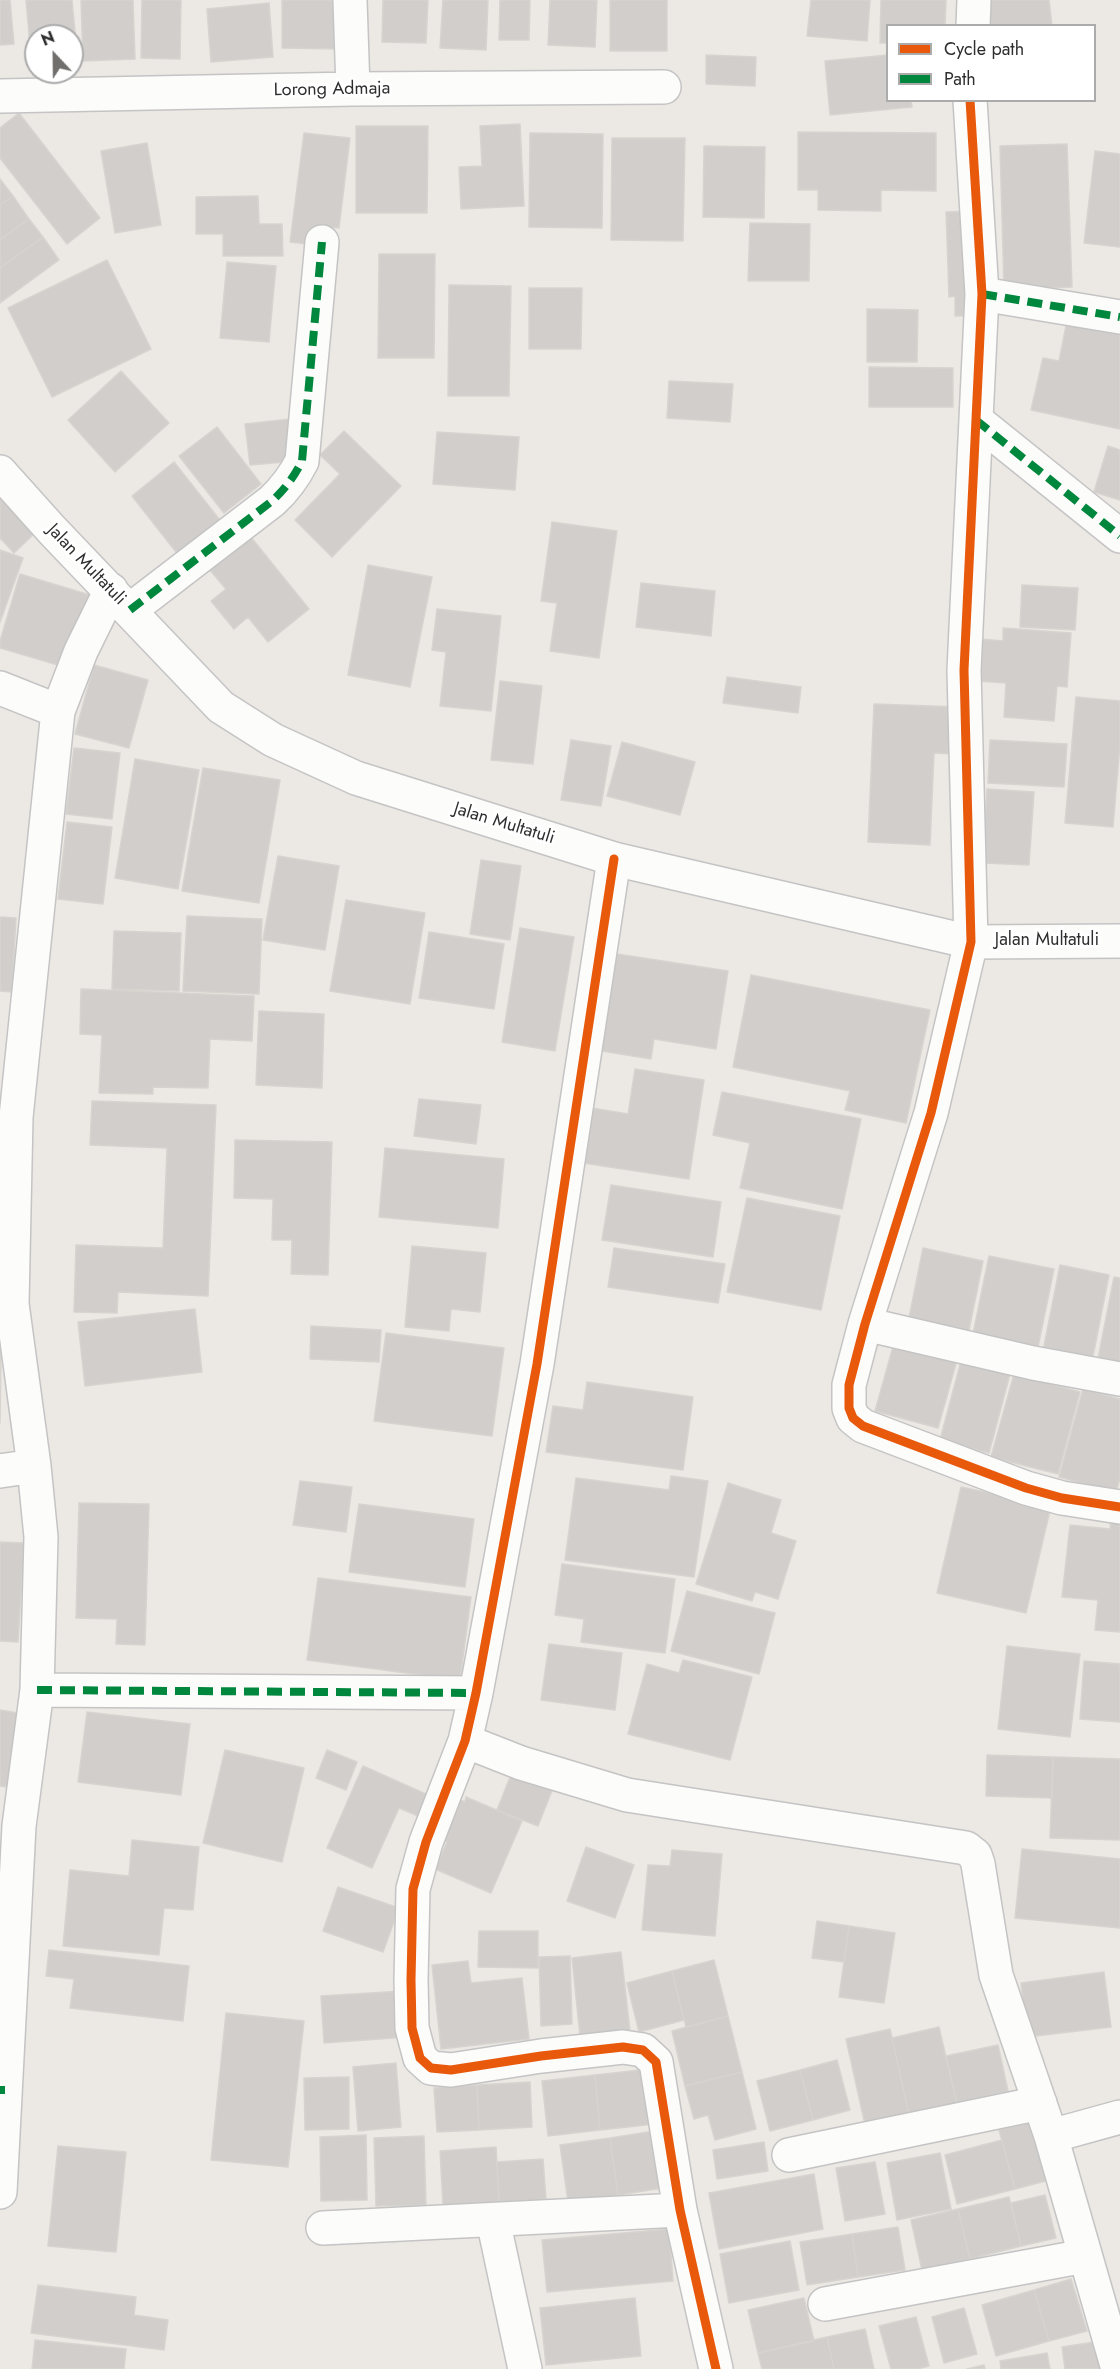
<!DOCTYPE html>
<html>
<head>
<meta charset="utf-8">
<style>
  body { margin:0 }
  #map { position:relative; width:1120px; height:2369px; overflow:hidden; background:#ece8e4; font-family:Jost,sans-serif }
  canvas { display:block }
  .legend { position:absolute; left:886px; top:24px; width:210px; height:78px; box-sizing:border-box; background:#fff; border:2px solid #ababab; margin:0; padding:8px 10px; list-style:none; font-size:18px; color:#2e2e2e }
  .legend li { display:flex; align-items:center; gap:12px; height:30px }
  .legend b { width:30px; border:2px solid #ababab }
  .north { position:absolute; left:24px; top:24px; width:60px; height:60px; box-sizing:border-box; background:#fff; border:2px solid #ababab; border-radius:50%; rotate:338deg; font-size:16px; font-weight:700; line-height:24px; text-align:center; color:#2e2e2e }
  .north::after { content:''; display:block; margin:auto; width:21px; height:27px; background:#706f6e; clip-path:polygon(50% 0,100% 100%,50% 72%,0 100%) }
</style>
</head>
<body>
<div id="map">
<canvas width="1120" height="2369"></canvas>
<ul class="legend">
<li><b style="height:8px;background:#e8590c"></b>Cycle path</li>
<li><b style="height:8px;background:#00873e"></b>Path</li>
</ul>
<div class="north">N</div>
</div>
<script>
const c = document.querySelector('canvas').getContext('2d');
c.lineJoin = 'round';
function fill(path, color) { c.fillStyle = color; c.fill(path, 'evenodd'); }
function stroke(path, color, width, dash) { c.strokeStyle = color; c.lineWidth = width; c.lineCap = dash ? 'butt' : 'round'; c.setLineDash(dash || []); c.stroke(path); }
function drawText(font, color, halo, rows, align = 'center') {
  c.font = font + ' Jost,sans-serif'; c.lineWidth = 6; c.setLineDash([]); c.textBaseline = 'middle'; c.strokeStyle = halo; c.fillStyle = color; for (const [text, x, y, turn = 0] of rows) {
    c.save(); c.translate(x, y); c.rotate((+turn || 0) * Math.PI / 180); c.textAlign = isNaN(turn) ? turn : align; if (halo) c.strokeText(text, 0, 0); c.fillText(text, 0, 0); c.restore();
  }
}
const building = new Path2D(`
  M0,0H10L14,44L0,45Z
  M26,0H72L78,63H72V36H36V68H32Z
  M81,0H133L135,59L83,61Z
  M142,0H181L180,59L141,58Z
  M282,0H340L339,49L282,48Z
  M383,0H428L426,43L382,42Z
  M443,0H488L486,50L440,48Z
  M500,0H530L529,40H499Z
  M550,0H597L595,47L548,45Z
  M610,0H667V51H610Z
  M811,0H870L867,41L807,36Z
  M881,0H946L945,26H888V43H880Z
  M988,0H1049L1052,26H991Z
  M269,3L273,57L211,62L207,9Z
  M706,55L756,57L755,86L706,84Z
  M888,55V100H911L912,107L830,115L825,61Z
  M19,113L100,218L67,244L0,158V128Z
  M520,124L524,206L461,209L459,167L482,166L480,126Z
  M356,126H428L427,213H356Z
  M798,132L936,133V191L881,190V211L818,210V190H798Z
  M304,133L350,138L339,228L319,226L316,245L290,242Z
  M530,133L603,134L602,228L529,227Z
  M612,138H685L683,241L611,240Z
  M147,143L161,225L115,233L101,151Z
  M1067,144L1072,287L1004,289L1000,146Z
  M704,146L765,147L764,218L703,217Z
  M1095,151L1120,154V247L1084,243Z
  M0,179L13,196L0,205Z
  M13,196L29,219L0,240V205Z
  M258,196L259,224H282L283,256H223V234H196V197Z
  M973,211L977,316H955V296L949,297L946,212Z
  M29,219L43,237L0,268V240Z
  M750,223L810,224L809,281H748Z
  M43,237L59,260L0,303V268Z
  M379,254H435L434,358H378Z
  M107,260L151,349L52,397L8,308Z
  M227,262L276,266L269,342L220,338Z
  M449,285L511,286L509,396H448Z
  M529,288H582L581,349H529Z
  M867,309L918,310L917,362H867Z
  M1067,321L1120,331V429L1031,410L1043,358L1059,361Z
  M869,367L953,368V407H869Z
  M121,371L169,423L115,472L68,420Z
  M669,381L733,384L730,422L667,418Z
  M291,419L296,461L250,465L245,424Z
  M217,427L261,484L224,513L179,456Z
  M344,431L401,486L332,557L295,520L340,474L320,455Z
  M437,432L519,437L515,490L433,484Z
  M1108,446L1120,450V500L1094,492Z
  M174,462L223,524L180,557L132,496Z
  M0,492L38,530L14,553L0,538Z
  M552,522L617,531L599,658L550,651L557,603L541,601Z
  M250,536L309,609L268,642L248,617L234,629L211,601L226,589L209,569Z
  M0,550L23,558L0,622Z
  M368,565L432,577L410,687L348,675Z
  M20,574L90,595L68,668L0,648V641Z
  M641,583L715,591L711,636L636,627Z
  M1022,585L1078,588L1075,630L1020,627Z
  M437,609L501,616L491,711L440,706L446,652L432,650Z
  M1003,628L1071,633L1067,687L1057,686L1054,721L1004,717L1006,683L977,681L980,639L1003,641Z
  M94,665L148,680L129,748L75,734Z
  M727,677L801,687L798,713L723,703Z
  M500,681L542,686L533,764L491,760Z
  M1076,697L1120,701V744L1113,827L1065,823Z
  M874,704L959,707L956,754L934,753L930,845L868,842Z
  M571,740L611,746L601,806L561,800Z
  M990,740L1067,744L1064,787L988,783Z
  M622,742L695,762L680,815L607,796Z
  M74,748L120,753L112,819L66,814Z
  M135,759L199,770L178,889L115,878Z
  M203,768L280,780L259,903L182,891Z
  M987,789L1034,792L1029,865L983,863Z
  M67,822L112,827L103,904L58,899Z
  M278,856L339,866L325,950L263,940Z
  M481,860L521,866L510,940L470,934Z
  M346,900L425,913L410,1004L330,991Z
  M187,916L262,919L259,994L183,991Z
  M0,917L16,918L12,992L0,991Z
  M520,928L574,937L555,1051L502,1042Z
  M114,931L181,933L179,991L112,989Z
  M429,932L504,944L494,1009L419,998Z
  M617,954L728,971L716,1049L654,1039L651,1059L602,1051Z
  M751,975L930,1010L906,1123L845,1110L850,1091L733,1067Z
  M81,989L254,996L252,1041L210,1039L208,1088L153,1087V1094L99,1093L102,1035L80,1034Z
  M259,1011L324,1014L322,1088L256,1085Z
  M635,1069L704,1080L689,1179L583,1163L592,1108L628,1114Z
  M722,1092L861,1119L842,1209L740,1188L750,1143L713,1135Z
  M419,1099L481,1105L476,1144L414,1136Z
  M92,1101L216,1105L208,1296L118,1292L117,1313L74,1312L76,1245L163,1248L167,1148L90,1145Z
  M235,1140L332,1142L328,1275L291,1274L292,1240H272L273,1199L234,1198Z
  M385,1148L504,1159L498,1228L379,1217Z
  M611,1185L721,1202L713,1257L602,1240Z
  M747,1198L840,1216L821,1310L727,1292Z
  M412,1246L486,1253L480,1312L451,1309L449,1331L405,1327Z
  M614,1248L725,1264L718,1303L608,1287Z
  M923,1248L983,1261L969,1330L909,1318Z
  M989,1256L1054,1269L1038,1347L973,1334Z
  M1060,1265L1109,1275L1092,1361L1043,1351Z
  M1114,1277L1120,1278V1368L1097,1364Z
  M195,1309L202,1372L85,1386L78,1322Z
  M311,1326L381,1330L379,1362L310,1359Z
  M386,1333L504,1348L492,1436L374,1421Z
  M894,1343L957,1360L938,1428L875,1411Z
  M0,1348H1L0,1423Z
  M961,1361L1010,1374L989,1453L940,1440Z
  M1014,1374L1080,1392L1058,1474L991,1457Z
  M587,1382L693,1397L683,1470L546,1452L553,1406L583,1410Z
  M1083,1389L1120,1399V1478L1116,1492L1059,1477Z
  M671,1476L708,1481L694,1577L565,1560L576,1478L669,1490Z
  M300,1481L352,1487L346,1532L293,1525Z
  M728,1483L781,1500L771,1533L796,1541L778,1599L755,1592L752,1601L696,1584Z
  M961,1487L1051,1506L1026,1613L937,1593Z
  M79,1503L149,1504L145,1645L116,1644L117,1619L76,1618Z
  M359,1504L474,1519L465,1587L349,1572Z
  M1111,1516L1120,1517V1632L1095,1630L1098,1600L1062,1597L1070,1525L1110,1529Z
  M0,1542L24,1543L18,1642L0,1641Z
  M562,1564L675,1579L665,1653L581,1642L584,1619L555,1615Z
  M318,1578L471,1597L460,1680L307,1660Z
  M687,1591L775,1613L759,1674L671,1651Z
  M549,1644L622,1653L615,1710L541,1700Z
  M1007,1646L1080,1654L1070,1737L998,1729Z
  M683,1660L752,1677L730,1760L628,1734L647,1664L679,1673Z
  M1084,1661L1120,1664V1722L1080,1719Z
  M0,1710L18,1713L7,1787L0,1786Z
  M87,1712L190,1724L181,1795L78,1782Z
  M225,1750L304,1768L282,1862L203,1843Z
  M327,1750L357,1762L346,1790L316,1778Z
  M987,1755L1053,1757L1052,1798L986,1796Z
  M1053,1757L1120,1759V1840L1050,1838Z
  M363,1766L428,1795L418,1816L399,1808L372,1868L327,1848Z
  M514,1767L555,1783L538,1826L497,1810Z
  M466,1797L522,1821L491,1893L435,1869L447,1842L441,1839L458,1799L465,1802Z
  M132,1840L199,1847L193,1910L164,1908L159,1955L63,1946L70,1870L129,1876Z
  M586,1847L634,1865L615,1918L567,1901Z
  M1022,1849L1120,1859V1928L1015,1918Z
  M672,1850L722,1854L715,1936L642,1930L648,1865L670,1866Z
  M338,1887L399,1908L383,1952L323,1931Z
  M817,1921L849,1926L844,1962L812,1958Z
  M849,1926L895,1933L884,2003L839,1997Z
  M479,1931H538V1968L478,1967Z
  M49,1950L189,1966L183,2021L70,2008L74,1979L46,1976Z
  M621,1952L630,2031L580,2036L572,1958Z
  M570,1956L572,2024L541,2026L539,1957Z
  M714,1960L728,2016L686,2027L672,1971Z
  M468,1961L471,1983L522,1978L529,2039L441,2049L432,1965Z
  M672,1971L684,2020L639,2032L627,1983Z
  M1104,1972L1111,2027L1027,2037L1021,1983Z
  M403,1991L407,2037L324,2043L321,1996Z
  M226,2013L304,2021L288,2167L211,2160Z
  M728,2016L742,2072L685,2086L672,2031Z
  M939,2027L958,2109L910,2119L892,2038Z
  M890,2029L910,2119L866,2129L846,2039Z
  M998,2045L1008,2091L957,2103L946,2056Z
  M837,2060L850,2110L813,2120L800,2070Z
  M396,2063L401,2127L358,2131L353,2067Z
  M649,2069L655,2124L600,2130L595,2075Z
  M800,2070L813,2120L770,2131L757,2081Z
  M742,2072L756,2129L715,2140L708,2115L694,2119L685,2086Z
  M595,2075L600,2130L548,2136L542,2081Z
  M349,2077V2129L305,2130L304,2078Z
  M530,2082L532,2127L479,2130L477,2085Z
  M477,2085L479,2130L437,2132L434,2088Z
  M1038,2120L1053,2179L1015,2189L999,2130Z
  M661,2130L669,2187L618,2195L610,2138Z
  M366,2135L367,2200L321,2201L320,2137Z
  M424,2136L426,2205L376,2206L374,2138Z
  M610,2138L618,2195L568,2202L560,2145Z
  M1002,2140L1015,2189L957,2204L945,2155Z
  M764,2142L768,2171L717,2179L713,2150Z
  M58,2146L126,2152L116,2252L48,2246Z
  M496,2147L499,2202L443,2205L440,2151Z
  M940,2153L951,2209L897,2220L887,2163Z
  M543,2159L546,2199L499,2202L497,2162Z
  M875,2162L885,2214L845,2221L836,2168Z
  M814,2174L823,2229L719,2249L709,2193Z
  M1045,2195L1056,2238L1021,2246L1011,2203Z
  M1009,2197L1021,2246L970,2259L958,2209Z
  M958,2209L970,2259L922,2270L911,2220Z
  M898,2227L905,2270L858,2277L852,2234Z
  M669,2229L673,2281L547,2292L542,2240Z
  M852,2234L858,2277L807,2285L800,2242Z
  M790,2241L799,2290L729,2303L720,2254Z
  M1071,2279L1087,2331L1049,2341L1034,2290Z
  M38,2285L136,2297L134,2315L168,2320L164,2350L31,2333Z
  M1034,2290L1049,2341L996,2356L982,2305Z
  M635,2298L641,2356L546,2365L540,2308Z
  M804,2298L814,2341L758,2353L748,2310Z
  M964,2308L977,2354L944,2363L932,2317Z
  M916,2317L929,2366L917,2369H891L879,2326Z
  M865,2329L874,2369H834L827,2337Z
  M827,2337L834,2369H762L758,2353Z
  M35,2340L126,2349L124,2369H32Z
  M1107,2340L1112,2369H1065L1062,2347Z
  M1047,2353L1050,2369H1001L1000,2361Z
  M984,2365L985,2369H967Z`);
fill(building, '#d1cecb');
stroke(building, '#d7d4d0', 1.5);
const street = new Path2D(`
  M350,0L353,89
  M973,26L974,0
  M0,96L353,89L664,87
  M970,100L982,294L964,670L971,942L931,1113L865,1324L849,1385V1408L853,1418L863,1426L1026,1488L1062,1498L1120,1507
  M982,294L1120,317
  M976,420L1120,536
  M130,610L272,501C285,489 294,477 302,461L322,242
  M0,688L58,711
  M614,859L537,1364L476,1693L465,1741L426,1842L413,1889L411,1980L412,2028L420,2058L431,2068L451,2070L541,2056L623,2047L643,2050L656,2062L680,2210L716,2369
  M865,1324L1033,1363L1120,1379
  M0,1471L34,1466
  M37,1690L476,1693
  M465,1741L521,1763L627,1795L966,1848L975,1855L978,1864L996,1975L1051,2136L1118,2369
  M1051,2136L1120,2117
  M789,2155L1040,2103
  M0,2192L19,1826L37,1690L41,1537L34,1466L12,1304L16,1117L58,711L81,651L111,590
  M493,2220L525,2369
  M323,2228L680,2210
  M825,2304L1085,2256`);
const secondary = new Path2D(`
  M0,472L52,530L221,707L273,740L356,778L614,859L971,942L1120,941`);
stroke(street, '#c5c4c5', 36);
stroke(secondary, '#c5c4c5', 36);
stroke(street, '#fcfcfb', 33);
stroke(secondary, '#fcfcfb', 33);
stroke(new Path2D(`
  M982,294L1120,317
  M976,420L1120,536
  M130,610L272,501C285,489 294,477 302,461L322,242
  M37,1690L476,1693
  M0,2090H5`), '#00873e', 8, [15, 8]);
stroke(new Path2D(`
  M970,100L982,294L964,670L971,942L931,1113L865,1324L849,1385V1408L853,1418L863,1426L1026,1488L1062,1498L1120,1507
  M614,859L537,1364L476,1693L465,1741L426,1842L413,1889L411,1980L412,2028L420,2058L431,2068L451,2070L541,2056L623,2047L643,2050L656,2062L680,2210L716,2369`), '#e8590c', 9);
drawText('18px', '#2e2e2e', '#fff', [
  ["Lorong Admaja",332,90,-1],
  ["Jalan Multatuli",86,565,46],
  ["Jalan Multatuli",504,824,17],
  ["Jalan Multatuli",1047,941]
]);
</script>
</body>
</html>
